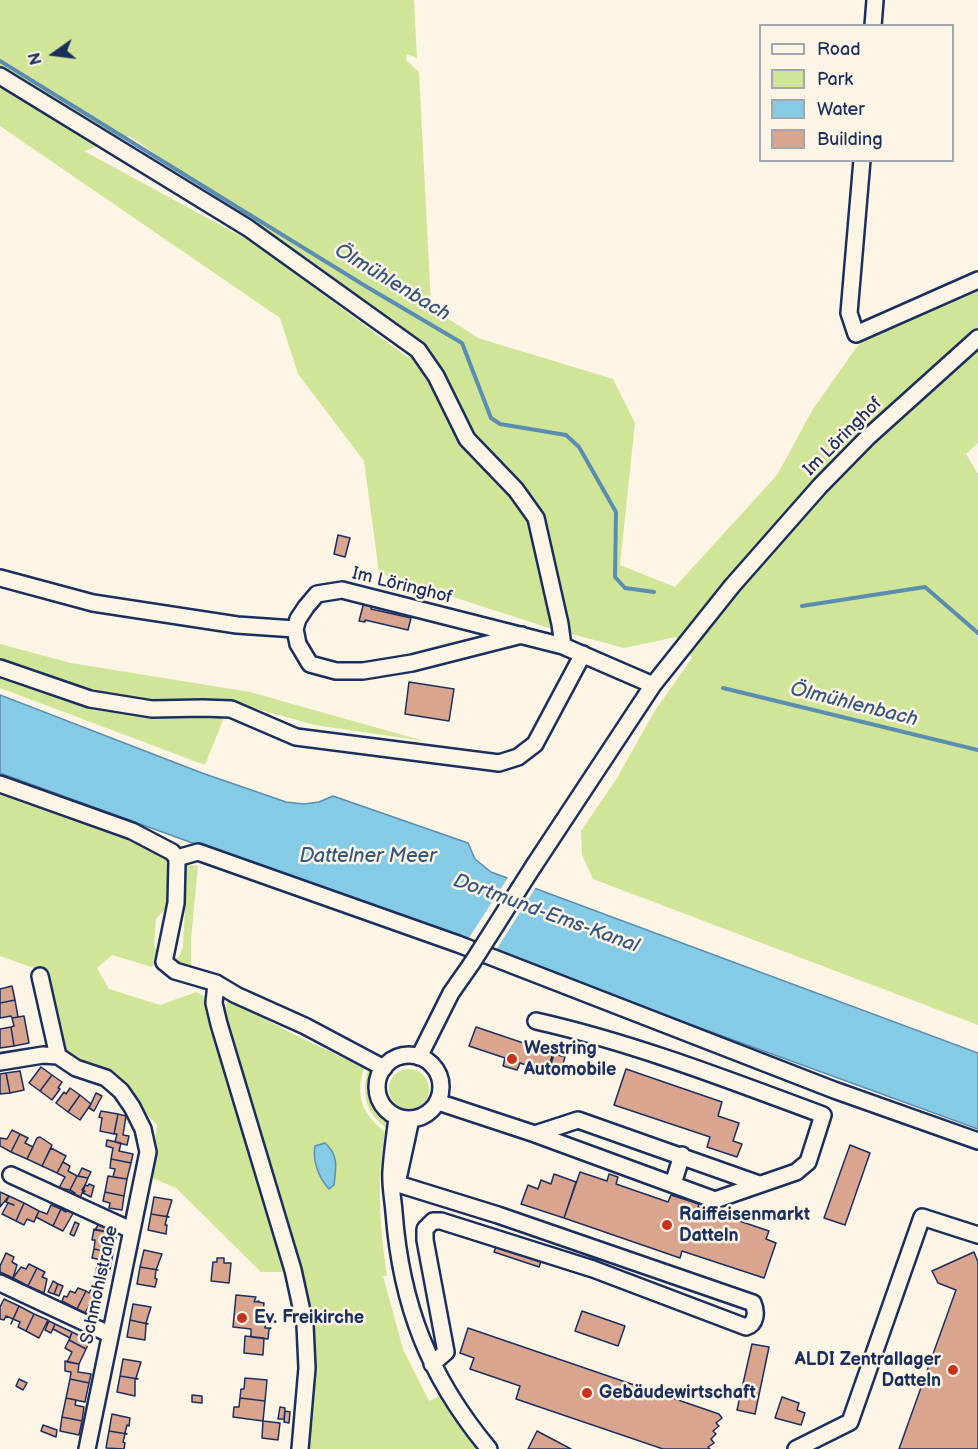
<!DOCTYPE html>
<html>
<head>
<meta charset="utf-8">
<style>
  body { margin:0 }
  #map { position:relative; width:978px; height:1449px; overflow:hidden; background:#fcf5e5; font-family:"Balsamiq Sans",sans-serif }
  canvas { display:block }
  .legend { position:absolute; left:759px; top:24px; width:195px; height:138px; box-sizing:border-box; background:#fcf5e5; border:2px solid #a2a6af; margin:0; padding:8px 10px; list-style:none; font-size:18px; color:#1b2f5e }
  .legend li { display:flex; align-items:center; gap:12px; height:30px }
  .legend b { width:30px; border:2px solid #a2a6af }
  .north { position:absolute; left:24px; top:24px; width:60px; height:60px; -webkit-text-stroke:4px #fcf5e5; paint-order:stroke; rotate:256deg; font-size:16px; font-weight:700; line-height:24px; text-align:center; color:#1b2f5e }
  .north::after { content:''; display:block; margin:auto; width:21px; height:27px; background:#1b2f5e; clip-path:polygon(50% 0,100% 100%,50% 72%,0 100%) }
</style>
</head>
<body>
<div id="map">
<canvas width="978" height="1449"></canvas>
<ul class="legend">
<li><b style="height:8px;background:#fcf5e5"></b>Road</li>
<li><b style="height:16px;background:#d1e599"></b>Park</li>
<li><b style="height:16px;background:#85cbe6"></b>Water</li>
<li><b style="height:16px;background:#daa58f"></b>Building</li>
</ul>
<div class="north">N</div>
</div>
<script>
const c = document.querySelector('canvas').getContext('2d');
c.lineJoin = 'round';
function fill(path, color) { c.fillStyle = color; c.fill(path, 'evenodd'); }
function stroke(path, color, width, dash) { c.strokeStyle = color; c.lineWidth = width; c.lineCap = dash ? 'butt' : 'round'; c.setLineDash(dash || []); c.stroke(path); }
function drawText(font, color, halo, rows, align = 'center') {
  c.font = font + ' "Balsamiq Sans",sans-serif'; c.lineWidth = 5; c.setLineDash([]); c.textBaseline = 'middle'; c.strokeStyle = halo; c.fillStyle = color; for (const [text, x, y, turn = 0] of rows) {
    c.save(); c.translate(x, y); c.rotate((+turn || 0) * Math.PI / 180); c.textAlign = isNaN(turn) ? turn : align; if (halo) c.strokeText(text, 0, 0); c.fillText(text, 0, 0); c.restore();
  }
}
fill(new Path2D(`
  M0,0H414L417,58L407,54L406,60L419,72L431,305L441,314L478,338L613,379L635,423L620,565L675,587L777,475L813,409L856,348L881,324L978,283V443L966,454L978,474V1025L593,879L582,855L581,831L617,778L654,712L692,658L676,637L624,648L546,627L379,573L364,461L298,374L280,318L0,126ZM130,136L408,333L428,354L407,357L257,245L84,151Z
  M0,644L71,663L250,692L424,741L315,725L228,701L225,715L205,765L0,688Z
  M0,789L133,836L174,862L168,906L156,919L154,945L159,957L152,967L112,955L97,968L109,989L160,1005L196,992L226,1007L228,999L287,1031L364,1068C355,1098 362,1113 385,1132C376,1180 380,1229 387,1276H383L403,1349L429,1401L447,1393L487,1449H307L313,1376L310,1300L298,1272H261L176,1188L150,1177L157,1125L111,1076L67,1051L48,973L0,956Z
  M179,864L198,866L191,939V972L181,969L172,960L179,957L183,947L185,908L177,903Z
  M369,1067L374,1076C364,1107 387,1107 388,1129C364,1112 361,1093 369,1067Z
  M389 1089a20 20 0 1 1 40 0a20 20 0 1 1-40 0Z`), '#d1e599');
const water = new Path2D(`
  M0,695L202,773L286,802L304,804L319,802L333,796L468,843L475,859L491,872L978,1053V1129L0,773Z
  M325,1143C339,1155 336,1168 334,1185L329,1189C319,1178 312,1161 315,1146Z`);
fill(water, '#85cbe6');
stroke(water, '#5b8db0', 1.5);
fill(new Path2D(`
  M509,876L536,887L493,955L465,944Z`), '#fcf5e5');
stroke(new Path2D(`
  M0,61L367,287L462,343L491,418L500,424L566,435L579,447L616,512L615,577L625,588L654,592
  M802,606L925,587L978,633
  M723,688L978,750`), '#5b8db0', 4);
const building = new Path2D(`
  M338,535L350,538L345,557L334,554Z
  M364,602L372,604L371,609L411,618L408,630L365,620V622L359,621Z
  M409,682L454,689L449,721L405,714Z
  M12,986L15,1000L0,1003V989Z
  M15,1000L18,1017L12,1018L11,1016L0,1018V1003Z
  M24,1016L29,1043L14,1046L11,1027L14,1026L12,1018Z
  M11,1027L14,1046L0,1048V1029Z
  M476,1027L553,1053L547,1072L520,1063L517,1070L503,1066L505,1058L469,1046Z
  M554,1054L565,1057L562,1067L551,1064Z
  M41,1067L52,1075L40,1091L29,1083Z
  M626,1069L722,1102L718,1116L739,1123L733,1141L742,1144L737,1157L707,1147L710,1137L614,1105Z
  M20,1071L24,1090L10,1093L6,1073Z
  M6,1073L10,1093L0,1094V1074Z
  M52,1075L62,1082L58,1088L60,1089L52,1100L40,1091Z
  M70,1088L80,1095L68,1112L56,1103L64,1092L66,1094Z
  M96,1093L102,1096L94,1111L89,1108Z
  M80,1095L91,1104L80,1120L68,1112Z
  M101,1111L118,1114L114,1134L100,1131L102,1118L99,1117Z
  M118,1114L126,1116L123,1135L129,1136L127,1145L115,1142L117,1134H114Z
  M12,1130L20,1134L11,1152L0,1146V1138L7,1139Z
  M20,1134L28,1138L25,1143L33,1147L27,1159L11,1152Z
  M40,1137L52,1145L42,1166L27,1159L37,1138Z
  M107,1140L121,1143L119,1151L133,1154L131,1163L111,1159L113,1148L106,1146Z
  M850,1145L870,1153L845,1225L824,1218Z
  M51,1148L66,1156L57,1173L42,1166Z
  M111,1159L131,1163L127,1179L113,1177L115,1169L110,1168Z
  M63,1162L70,1166L68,1171L77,1176L70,1190L59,1188L65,1177L57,1173Z
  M82,1168L91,1172L88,1178L78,1176Z
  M580,1172L607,1181L609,1174L618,1177L616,1184L668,1202L671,1195L699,1204L698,1207L769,1231L766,1239L776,1243L764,1278L682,1251L680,1258L564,1218Z
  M554,1174L576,1182L564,1218L521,1204L528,1185L538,1189L541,1180L551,1184Z
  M77,1176L88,1178L79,1201L73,1198L75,1193L70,1190Z
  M108,1176L127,1179L124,1196L105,1192Z
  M89,1184L94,1186L91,1197L83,1193L85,1191L82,1190L85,1185L88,1186Z
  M0,1192L9,1196L0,1207Z
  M105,1192L124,1196L122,1210L109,1208L110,1203L103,1201Z
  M9,1196L24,1203L16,1221L2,1214L8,1203L14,1205L6,1202Z
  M154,1197L172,1200L167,1216L169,1217L151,1214Z
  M24,1203L39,1211L34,1222L27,1219L24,1225L16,1221Z
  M51,1205L61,1209L53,1226L36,1217L39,1211L47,1214Z
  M68,1207L75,1210L63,1231L53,1226L61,1209L66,1212Z
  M151,1214L169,1217H167L165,1225H167L166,1234L148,1230Z
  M75,1222L79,1224L74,1236L70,1234Z
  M100,1222L110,1227L108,1232L95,1230Z
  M94,1229L108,1232L107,1235L116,1237L113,1253L94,1249L95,1240H92Z
  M497,1244L542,1259L539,1267L494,1252Z
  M94,1249L113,1253L110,1269L100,1267L102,1260L92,1258Z
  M144,1250L162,1254L156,1270H158L140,1267Z
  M974,1252L978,1262V1449H899L956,1290L938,1283L932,1271Z
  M6,1253L14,1257L12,1262L17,1265L13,1278L0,1272V1266Z
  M217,1258H224V1263H231L229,1283L211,1281L213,1262H217Z
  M29,1264L37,1268L28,1286L13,1278L21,1267L26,1269Z
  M97,1266L108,1268L105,1279L95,1276Z
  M140,1267L158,1270H156L155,1278L157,1279L155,1287L137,1284Z
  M37,1268L45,1272L42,1277L47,1279L44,1293L28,1286Z
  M53,1281L58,1284L54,1294L48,1292Z
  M95,1281L101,1283L85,1313L77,1309L86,1291L89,1293Z
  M58,1284L63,1286L59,1296L54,1294Z
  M78,1288L86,1291L77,1309L62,1301L64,1296L67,1297L70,1291L75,1293Z
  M236,1295L256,1297L254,1302L259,1301L258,1302L264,1303L263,1313L267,1314L265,1328H271L269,1329L268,1339L251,1337V1329L233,1327Z
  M4,1299L19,1306L11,1324L13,1319L6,1316L4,1320L0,1319V1307Z
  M133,1304L151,1307L146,1323L148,1324L130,1320Z
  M19,1306L34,1314L26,1331L18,1327L20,1322L13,1319Z
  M582,1311L625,1326L618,1346L575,1331Z
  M34,1314L48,1320L39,1338L26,1331Z
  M130,1320L148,1324H146L145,1340L127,1337Z
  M49,1321L55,1324L51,1333L45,1330Z
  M55,1324L72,1332L70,1338L53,1329Z
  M468,1328L719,1414L722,1418L716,1423L719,1426L713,1431L716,1434L711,1439L714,1443L708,1447L710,1449H663L516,1399L520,1386L470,1369L474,1358L460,1353Z
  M72,1332L90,1341L86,1349L69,1340Z
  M245,1336L264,1338L263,1355L244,1353Z
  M69,1340L86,1349L79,1364L67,1362L72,1352L65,1348Z
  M752,1344L769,1347L755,1414L737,1410Z
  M123,1359L141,1362L136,1378L138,1379L120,1376Z
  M65,1361L79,1364L78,1372L91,1374L89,1383L70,1379L71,1372L65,1371Z
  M120,1376L138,1379H135V1396L117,1392Z
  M245,1378L267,1380L265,1401L240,1398L241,1389H244Z
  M19,1379L27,1383L23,1390L16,1386Z
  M70,1379L89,1383L85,1402L66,1398Z
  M192,1395L202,1396V1403L192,1402Z
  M782,1397L799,1403L797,1410L805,1413L801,1425L775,1418Z
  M66,1398L76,1400L75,1405L84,1407L82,1421L62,1417Z
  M240,1398L265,1401L263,1421L233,1417L234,1407H239Z
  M280,1407L285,1408L284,1419H278Z
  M285,1411L290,1412L289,1423L284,1422Z
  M112,1414L130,1418L129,1426L127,1425L125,1433L127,1434L109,1431Z
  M62,1417L82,1421L79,1435L60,1431Z
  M263,1421L280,1423L278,1440L262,1438Z
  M43,1425L57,1430L56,1437L41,1431Z
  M109,1431L127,1434H125L123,1442L125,1443L124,1449L106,1448Z
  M537,1431L571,1449H528Z`);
fill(building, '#daa58f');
stroke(building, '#1b2f5e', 1.5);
const minor = new Path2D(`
  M873,26L875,0
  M0,76L248,228L418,350L436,376L467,439L516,490L536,518L560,624L563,646
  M862,160L849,313L856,334L978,280
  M0,578L93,603L237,625L295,629
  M522,635L412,663L363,671H336L310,664L298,644L295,629L298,619L306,607L317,594L342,590L563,646L653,685
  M0,668L90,699L152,709L203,708L231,709L296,737L499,763L518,757L535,744L583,654
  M0,784L132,831L172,852L177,858V862L176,903L164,962L175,971L216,983L236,995L305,1026L384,1068
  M177,858L198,852L458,944L834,1090L978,1141
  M533,867L653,685L732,586L820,486L868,437L978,338
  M40,976L58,1056
  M216,983L214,1003L219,1024L293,1270L305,1325L307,1368L300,1449
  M377 1087a32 32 0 1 1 64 0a32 32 0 1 1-64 0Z
  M419,1057L451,993L472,963
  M0,1062L43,1055L58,1056L76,1068L106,1078L121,1091L132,1107L143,1129L148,1152L87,1449
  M438,1102L535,1134L715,1200L796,1172L808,1162L823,1115C729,1080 634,1043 536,1021
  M397,1117C395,1135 392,1153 391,1171C390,1185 393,1199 394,1212C401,1305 429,1377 489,1449
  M535,1134L578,1120L759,1184
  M11,1175L131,1230
  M398,1179L411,1119
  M398,1184L498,1215L753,1303C757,1312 756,1324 746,1327L593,1269L441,1221H433L425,1229V1240L446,1352L432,1364
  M673,1184L682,1155
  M0,1283L109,1334
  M796,1449L850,1422L922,1217L978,1235`);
stroke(minor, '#1b2f5e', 20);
stroke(minor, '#fcf5e5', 15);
const minorBridge = new Path2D(`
  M472,963L533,867`);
stroke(minorBridge, '#1b2f5e', 20, []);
stroke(minorBridge, '#fcf5e5', 15);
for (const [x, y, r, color] of [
  [512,1059,6,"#c8321e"],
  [667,1225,6,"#c8321e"],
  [242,1318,6,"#c8321e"],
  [953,1370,6,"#c8321e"],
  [587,1393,6,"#c8321e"]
]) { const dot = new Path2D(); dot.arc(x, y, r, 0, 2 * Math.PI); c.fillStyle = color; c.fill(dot); stroke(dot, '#fcf5e5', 2); }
drawText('18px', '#1b2f5e', '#fcf5e5', [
  ["Im Löringhof",843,437,-45],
  ["Im Löringhof",402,586,14],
  ["Schmohlstraße",100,1285,-78]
]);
drawText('bold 18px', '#1b2f5e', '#fcf5e5', [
  ["Westring",524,1049],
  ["Automobile",524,1070],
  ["Raiffeisenmarkt",679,1215],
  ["Datteln",679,1236],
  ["Ev. Freikirche",254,1318],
  ["ALDI Zentrallager",941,1360,"right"],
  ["Datteln",941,1381,"right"],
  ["Gebäudewirtschaft",599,1393]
], 'left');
drawText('italic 20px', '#365680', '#fcf5e5', [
  ["Ölmühlenbach",392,283,31],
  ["Ölmühlenbach",854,705,14],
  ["Dattelner Meer",368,857],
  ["Dortmund-Ems-Kanal",546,914,20]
]);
</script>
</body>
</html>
